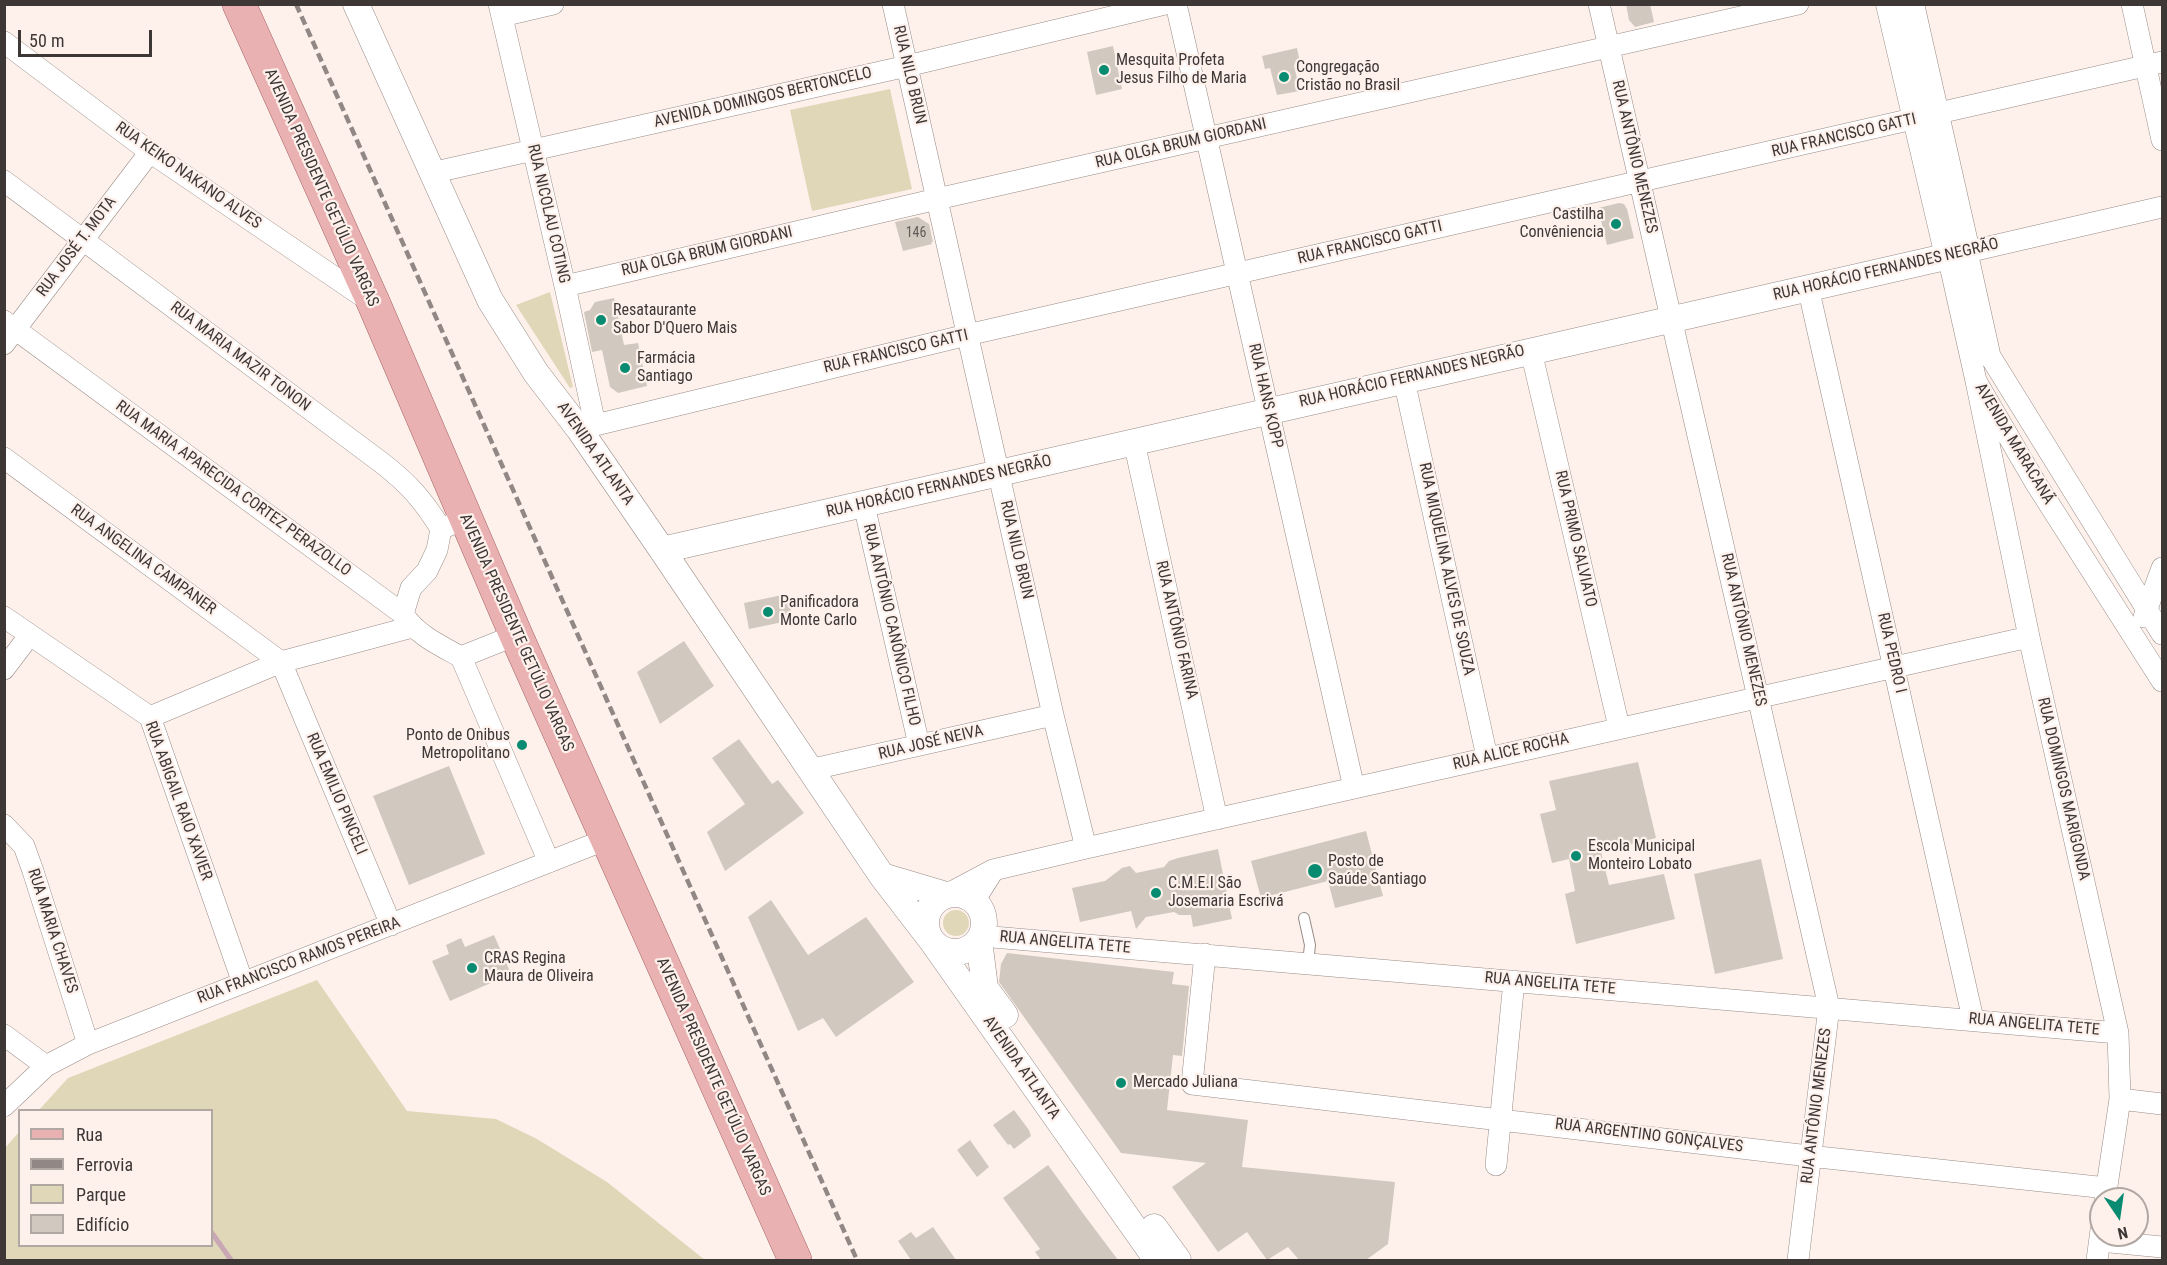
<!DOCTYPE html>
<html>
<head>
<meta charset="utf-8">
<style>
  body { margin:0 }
  #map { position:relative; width:2167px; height:1265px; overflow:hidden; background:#fef1ec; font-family:"Roboto Condensed",sans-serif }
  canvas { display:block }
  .frame { position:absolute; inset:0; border:6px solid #3d3836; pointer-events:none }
  .legend { position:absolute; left:18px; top:1109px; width:195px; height:138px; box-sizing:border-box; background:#fef1ec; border:2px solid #b1a7a3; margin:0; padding:8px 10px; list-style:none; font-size:18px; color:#3d3836 }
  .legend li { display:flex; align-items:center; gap:12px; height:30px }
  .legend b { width:30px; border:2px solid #b1a7a3 }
  .north { position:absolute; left:2089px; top:1187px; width:60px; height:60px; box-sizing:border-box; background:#fef1ec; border:2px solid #b1a7a3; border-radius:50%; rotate:167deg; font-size:16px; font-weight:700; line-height:24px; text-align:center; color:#3d3836 }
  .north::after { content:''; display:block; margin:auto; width:21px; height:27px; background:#088b70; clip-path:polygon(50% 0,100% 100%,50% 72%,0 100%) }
  .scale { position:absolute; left:18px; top:30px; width:134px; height:27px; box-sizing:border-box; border:3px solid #3d3836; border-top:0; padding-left:8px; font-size:18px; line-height:21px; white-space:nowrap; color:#3d3836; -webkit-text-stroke:4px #fef1ec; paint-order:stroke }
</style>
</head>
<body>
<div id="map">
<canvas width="2167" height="1265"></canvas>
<div class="frame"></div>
<ul class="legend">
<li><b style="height:8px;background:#eab1b2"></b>Rua</li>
<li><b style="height:8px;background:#918885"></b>Ferrovia</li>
<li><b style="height:16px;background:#dfd7b8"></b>Parque</li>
<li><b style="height:16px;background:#d1c9bf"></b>Edifício</li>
</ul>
<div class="north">N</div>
<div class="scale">50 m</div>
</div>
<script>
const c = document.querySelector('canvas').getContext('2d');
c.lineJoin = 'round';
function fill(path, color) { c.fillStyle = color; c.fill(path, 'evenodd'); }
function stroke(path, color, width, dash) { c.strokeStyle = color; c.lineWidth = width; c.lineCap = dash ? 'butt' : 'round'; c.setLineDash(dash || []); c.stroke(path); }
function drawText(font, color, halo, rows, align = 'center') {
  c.font = font + ' "Roboto Condensed",sans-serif'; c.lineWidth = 4.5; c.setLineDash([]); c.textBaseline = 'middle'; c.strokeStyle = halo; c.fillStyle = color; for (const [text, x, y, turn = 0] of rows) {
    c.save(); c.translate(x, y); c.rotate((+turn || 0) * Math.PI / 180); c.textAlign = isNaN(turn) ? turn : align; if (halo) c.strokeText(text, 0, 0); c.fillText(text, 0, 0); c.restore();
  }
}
fill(new Path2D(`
  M890,89L912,189L812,211L790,110Z
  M550,292L573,387L570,388L516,305Z
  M943 923a13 13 0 1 1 26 0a13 13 0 1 1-26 0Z
  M317,980L407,1111L496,1119L537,1139L607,1182L705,1260H5V1148L19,1132L20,1246H212V1110H39L68,1078Z`), '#dfd7b8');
stroke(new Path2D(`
  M212,1233L231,1260`), '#caa7b4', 5);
fill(new Path2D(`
  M1626,4H1650L1654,22L1635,27L1629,20Z
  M1113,46L1122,89L1096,95L1087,52Z
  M1297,48L1300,62L1294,65L1300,91L1277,95L1270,68L1265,69L1262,56Z
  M1619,203L1624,204L1627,209L1634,238L1607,245L1598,208Z
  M918,217L929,224L933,242H931L932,244L903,251L895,222Z
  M614,298L624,345L638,343L647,386L618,393L610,387L602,350L592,352L584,312L590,310L595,302Z
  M787,594L793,620L749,629L744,603Z
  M684,641L714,686L660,724L637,672Z
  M739,739L772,784L778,780L804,813L725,871L707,832L745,804L712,758Z
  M1638,762L1656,838L1601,852L1609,885L1664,874L1675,919L1576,944L1565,894L1575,891L1569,859L1552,863L1540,814L1556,810L1549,781Z
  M449,766L485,854L409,885L373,796Z
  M1366,831L1383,896L1335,908L1328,881L1261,898L1251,861Z
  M1218,849L1232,919L1193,927L1191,915H1179L1174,912L1146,917L1136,929L1131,911L1080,922L1072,888L1105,881L1122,868L1130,866L1136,873L1164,867L1169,861L1178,858Z
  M1761,859L1783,959L1715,974L1694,874Z
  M771,900L808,955L866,917L914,982L836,1037L823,1018L798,1031L748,917Z
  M494,935L511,974L450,1001L432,961L449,954L446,945L461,938L465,947Z
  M1007,953L1174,972L1172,984L1189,986L1182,1056L1173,1055L1167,1110L1248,1120L1242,1167L1395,1182L1388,1244L1366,1260H1299L1288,1247L1267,1260L1247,1232L1218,1252L1172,1187L1206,1163L1121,1153L999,982L1001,964Z
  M1014,1110L1029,1130L1031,1136L1014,1149L1010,1144L1008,1145L993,1125Z
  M970,1140L989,1167L977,1177L957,1150Z
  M1048,1165L1085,1216L1118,1260H1041L1035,1252L1040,1249L1003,1198Z
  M933,1227L956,1260H911L898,1241L911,1232L916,1238Z`), '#d1c9bf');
const service = new Path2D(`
  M1304,918L1310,945L1308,963`);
const minor = new Path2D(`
  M499,4L565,286L595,424
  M893,4L1053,715L1086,848
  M1176,4L1354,788
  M1599,4L1829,1007L1798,1260
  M2132,4L2162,140
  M502,16L553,4
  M4,42L150,152L371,302
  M431,173L907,66L1165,4
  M4,181L382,463C409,484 423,500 441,529L466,518
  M2162,207L1967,252L1990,356L2162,634
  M1948,256L1976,381L2035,482L2162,681
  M565,286L937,199L1798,4
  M1808,287L1973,1019
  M4,321L403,614C417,635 439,645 461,657L516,635
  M4,344L150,152
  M1531,351L1619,727
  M1404,380L1487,757
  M1976,381L2029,637L2118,1033L2120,1099L2105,1199
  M579,429L967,335L2162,62
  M1134,442L1217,819
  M4,458L281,662L391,925
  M864,505L919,745
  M403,614L411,588L427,571L437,550L441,529
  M4,617L150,717L243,983
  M2144,617L2162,568
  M461,657L549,862
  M4,669L29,636
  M150,717L281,662L412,627
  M809,770L1053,715
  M4,825L24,846L33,871L88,1044
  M946,895L993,870L1086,848L2029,637
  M974,901L993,871
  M981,936L2118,1033
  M1205,954L1192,1084L1809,1156L2107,1188
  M4,1035L46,1066
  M2120,1099L2162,1104
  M4,1106L46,1066L88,1044L607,839
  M1496,1165L1514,981
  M2100,1241L2162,1247
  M2097,1260L2101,1230`);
const tertiary = new Path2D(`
  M356,4L490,300L536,373L579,429L662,550L882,876L932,941L1157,1260
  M1889,4L1948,256
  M662,550L1967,252L1911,4
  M882,876L946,895
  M926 923a29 29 0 1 1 58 0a29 29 0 1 1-58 0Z
  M979,940L985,988L1005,1015
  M1154,1227L1178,1260`);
const primary = new Path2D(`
  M239,4L374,304L516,635L795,1260`);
stroke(service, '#988c87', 12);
stroke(minor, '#988c87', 22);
stroke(tertiary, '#988c87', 27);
stroke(primary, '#a46565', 34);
stroke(service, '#fff', 10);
stroke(minor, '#fff', 21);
stroke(tertiary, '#fff', 26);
stroke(primary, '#eab1b2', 33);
stroke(new Path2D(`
  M296,4L857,1260`), '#918885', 4.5, [9, 4.5]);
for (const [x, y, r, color] of [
  [1104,70,6,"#088b70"],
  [1284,77,6,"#088b70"],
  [1616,224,6,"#088b70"],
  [601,320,6,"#088b70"],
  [625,368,6,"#088b70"],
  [768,612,6,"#088b70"],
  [522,745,6,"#088b70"],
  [1576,856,6,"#088b70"],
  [1315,871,8,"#088b70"],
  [1156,893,6,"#088b70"],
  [472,968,6,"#088b70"],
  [1121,1083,6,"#088b70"]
]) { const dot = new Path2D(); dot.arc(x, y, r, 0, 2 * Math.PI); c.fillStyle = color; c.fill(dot); stroke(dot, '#fef1ec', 2); }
drawText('14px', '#625c58', null, [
  ["146",916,233]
]);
drawText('16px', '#3d3836', '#fef1ec', [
  ["Mesquita Profeta",1116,61],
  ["Jesus Filho de Maria",1116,79],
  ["Congregação",1296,68],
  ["Cristão no Brasil",1296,86],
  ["Castilha",1604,215,"right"],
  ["Convêniencia",1604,233,"right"],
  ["Resataurante",613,311],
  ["Sabor D'Quero Mais",613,329],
  ["Farmácia",637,359],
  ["Santiago",637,377],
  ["Panificadora",780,603],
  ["Monte Carlo",780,621],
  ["Ponto de Onibus",510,736,"right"],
  ["Metropolitano",510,754,"right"],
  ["Escola Municipal",1588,847],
  ["Monteiro Lobato",1588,865],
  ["Posto de",1328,862],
  ["Saúde Santiago",1328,880],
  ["C.M.E.I São",1168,884],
  ["Josemaria Escrivá",1168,902],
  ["CRAS Regina",484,959],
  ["Maura de Oliveira",484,977],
  ["Mercado Juliana",1133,1083]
], 'left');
drawText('16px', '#3d3836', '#fef1ec', [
  ["RUA NILO BRUN",909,75,77],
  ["AVENIDA DOMINGOS BERTONCELO",763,98,-13],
  ["RUA FRANCISCO GATTI",1844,136,-13],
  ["RUA OLGA BRUM GIORDANI",1181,144,-13],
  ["RUA ANTÔNIO MENEZES",1634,157,77],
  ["RUA KEIKO NAKANO ALVES",188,176,35],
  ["AVENIDA PRESIDENTE GETÚLIO VARGAS",321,188,66],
  ["RUA NICOLAU COTING",548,214,77],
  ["RUA FRANCISCO GATTI",1370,243,-13],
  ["RUA JOSÉ T. MOTA",77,247,-53],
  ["RUA OLGA BRUM GIORDANI",707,252,-13],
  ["RUA HORÁCIO FERNANDES NEGRÃO",1886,270,-13],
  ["RUA FRANCISCO GATTI",896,352,-13],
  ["RUA MARIA MAZIR TONON",240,357,37],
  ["RUA HORÁCIO FERNANDES NEGRÃO",1412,377,-13],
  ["RUA HANS KOPP",1265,396,77],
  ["AVENIDA MARACANÃ",2014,444,59],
  ["AVENIDA ATLANTA",595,454,55],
  ["RUA HORÁCIO FERNANDES NEGRÃO",939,487,-13],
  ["RUA MARIA APARECIDA CORTEZ PERAZOLLO",233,489,36],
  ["RUA PRIMO SALVIATO",1575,539,77],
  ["RUA NILO BRUN",1016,550,77],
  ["RUA ANGELINA CAMPANER",143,560,36],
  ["RUA MIQUELINA ALVES DE SOUZA",1446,569,78],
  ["RUA ANTÔNIO CANÔNICO FILHO",891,625,77],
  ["RUA ANTÔNIO FARINA",1176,630,77],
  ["RUA ANTÔNIO MENEZES",1743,630,77],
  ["AVENIDA PRESIDENTE GETÚLIO VARGAS",516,633,66],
  ["RUA PEDRO I",1891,653,77],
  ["RUA JOSÉ NEIVA",931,743,-13],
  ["RUA ALICE ROCHA",1511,752,-13],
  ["RUA DOMINGOS MARIGONDA",2063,789,77],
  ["RUA EMILIO PINCELI",336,794,67],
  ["RUA ABIGAIL RAIO XAVIER",178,801,70],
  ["RUA MARIA CHAVES",52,931,72],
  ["RUA ANGELITA TETE",1065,943,5],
  ["RUA FRANCISCO RAMOS PEREIRA",299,961,-21],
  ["RUA ANGELITA TETE",1550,984,5],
  ["RUA ANGELITA TETE",2034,1025,5],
  ["AVENIDA ATLANTA",1021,1068,55],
  ["AVENIDA PRESIDENTE GETÚLIO VARGAS",713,1077,66],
  ["RUA ANTÔNIO MENEZES",1817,1106,-83],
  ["RUA ARGENTINO GONÇALVES",1649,1136,7]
]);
</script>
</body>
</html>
